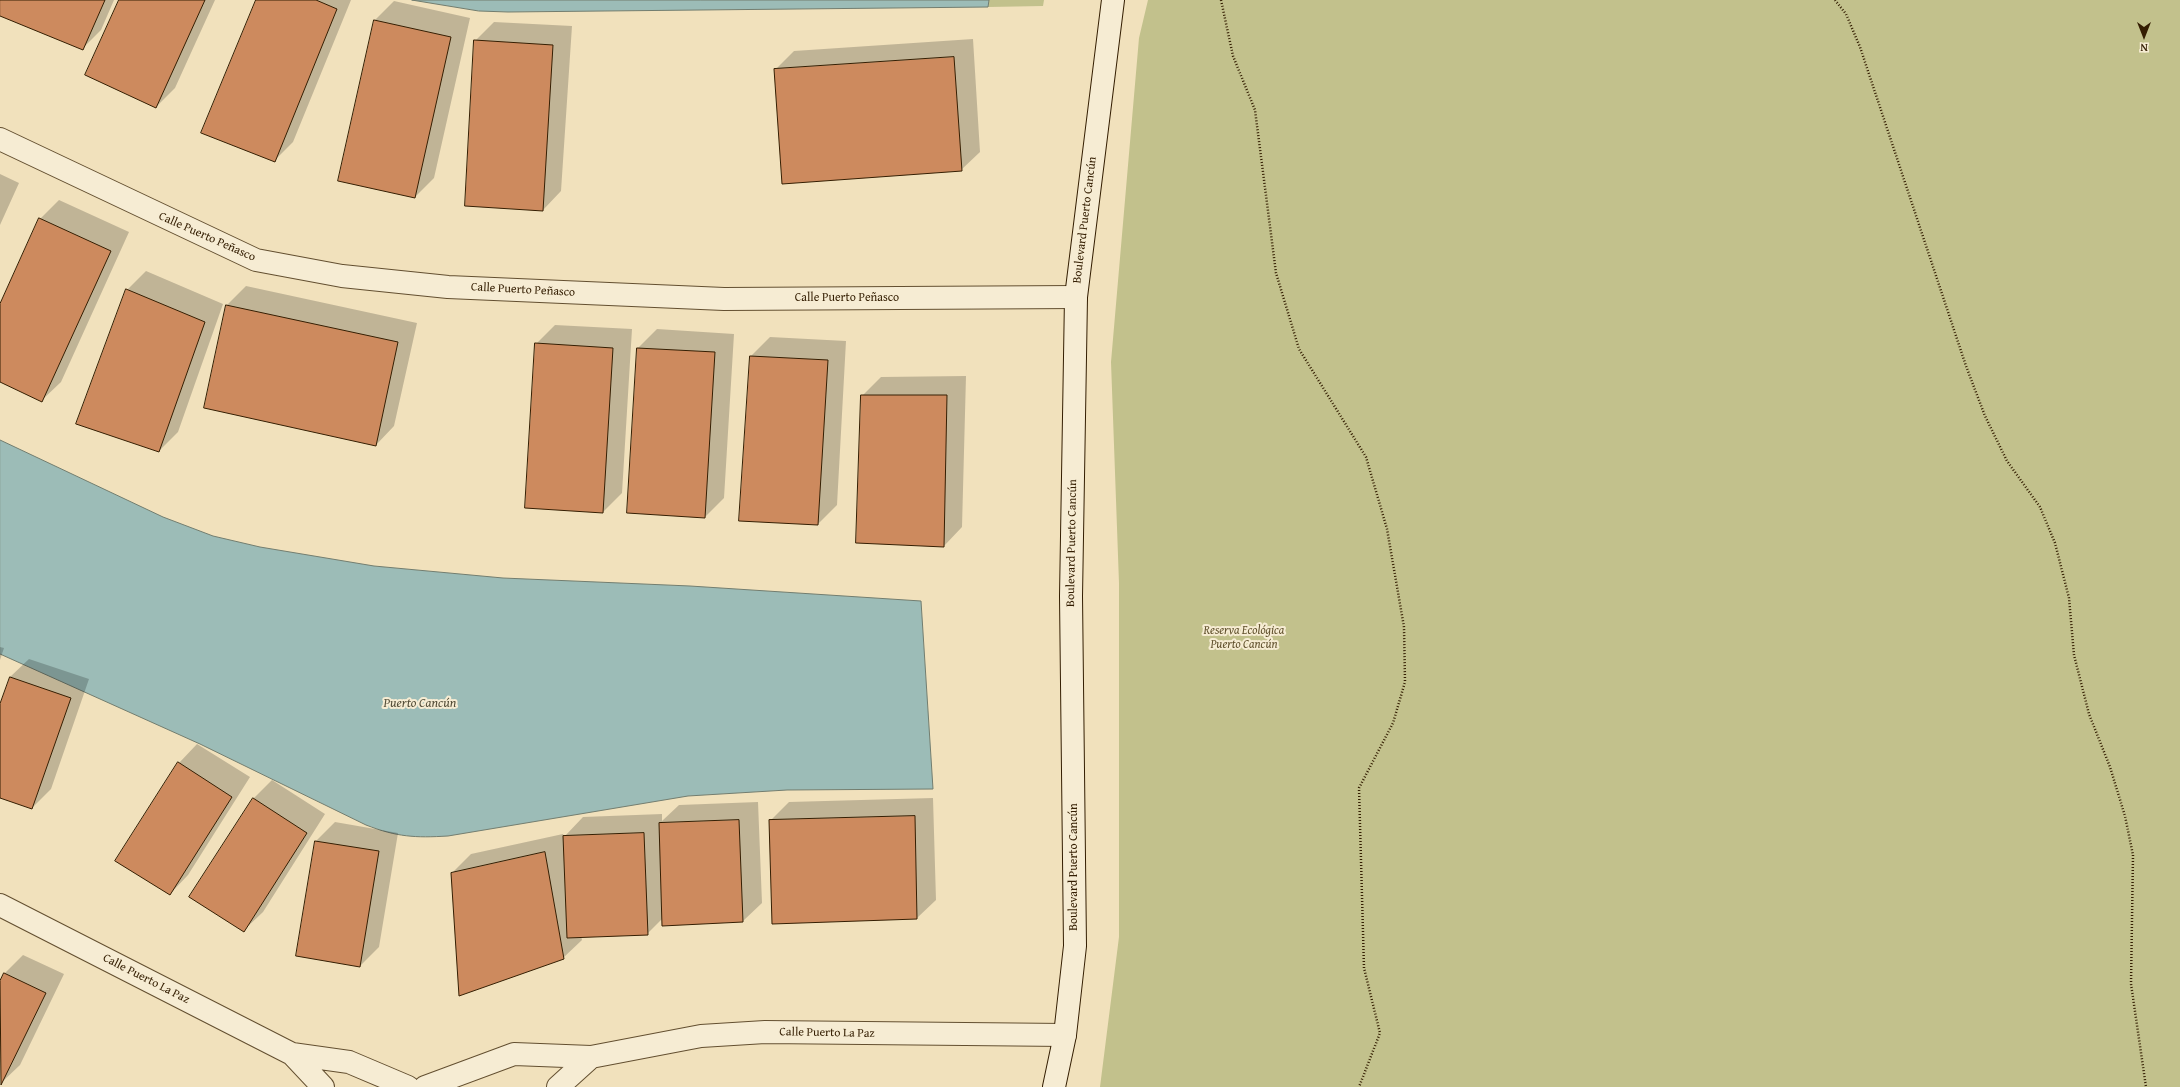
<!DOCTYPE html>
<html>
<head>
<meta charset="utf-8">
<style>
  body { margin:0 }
  #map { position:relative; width:2180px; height:1087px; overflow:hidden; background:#f1e1bc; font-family:"Gentium Book Plus",serif }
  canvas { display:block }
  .north { position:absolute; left:2124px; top:16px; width:40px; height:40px; -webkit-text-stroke:3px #f6ecd3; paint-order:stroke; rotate:180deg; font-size:11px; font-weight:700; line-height:16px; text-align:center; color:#341e02 }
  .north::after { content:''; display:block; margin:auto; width:14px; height:18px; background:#341e02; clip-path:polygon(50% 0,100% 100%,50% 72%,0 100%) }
</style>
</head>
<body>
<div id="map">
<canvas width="2180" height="1087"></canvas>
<div class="north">N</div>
</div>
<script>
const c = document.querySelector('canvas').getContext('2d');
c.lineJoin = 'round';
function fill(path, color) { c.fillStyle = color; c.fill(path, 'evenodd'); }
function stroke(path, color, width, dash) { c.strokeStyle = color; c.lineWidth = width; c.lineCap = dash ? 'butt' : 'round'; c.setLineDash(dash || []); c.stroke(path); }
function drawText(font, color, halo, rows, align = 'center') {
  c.font = font + ' "Gentium Book Plus",serif'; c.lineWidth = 4; c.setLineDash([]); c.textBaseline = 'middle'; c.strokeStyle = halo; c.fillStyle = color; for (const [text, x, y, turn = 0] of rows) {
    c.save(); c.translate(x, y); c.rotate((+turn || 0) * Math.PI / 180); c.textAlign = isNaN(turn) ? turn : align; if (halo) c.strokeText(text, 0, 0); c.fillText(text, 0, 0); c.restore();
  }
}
fill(new Path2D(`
  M989,0H1044L1043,6L988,7Z
  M1148,0H2180V1087H1100L1119,937V583L1111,362L1139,38Z`), '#c2c18c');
const water = new Path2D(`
  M412,0H989L988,7L508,12L479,11Z
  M0,440L163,517L213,536L260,547L374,566L503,578L690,586L921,601L933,789L787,790L688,796L448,836C415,838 397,837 366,825L200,744L0,654Z`);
fill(water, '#9cbcb7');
stroke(water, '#727d6f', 1);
fill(new Path2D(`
  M0,0H114L101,30L82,49L0,15Z
  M120,0H215L175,88L156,107Z
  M257,0H351L293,142L274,161Z
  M394,1L470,18L434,178L415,197L340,180L375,20Z
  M494,22L572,26L561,191L543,210L475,41Z
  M973,39L980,152L961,170L775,70L794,51Z
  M0,174L19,183L0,225Z
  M59,200L129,232L61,382L42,400L0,381V306L40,219Z
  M146,271L223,304L178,432L159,451L127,290Z
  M246,286L417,323L394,426L376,445L205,408L227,305Z
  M555,325L632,329L622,493L603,512L536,344Z
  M657,329L734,334L724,498L705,517L628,512L638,348Z
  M770,337L846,341L837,505L818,524L740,520L751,356Z
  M966,376L962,527L944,546L862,396L881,377Z
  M0,647L4,648L0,660Z
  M29,659L89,679L51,789L32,808L0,796V707L10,677Z
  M197,744L250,777L188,875L170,894L179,763Z
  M272,780L325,814L263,912L244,930L253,799Z
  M933,798L936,900L917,918L773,923L770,821L789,802Z
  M758,802L762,903L743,921L663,924V918L647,934L581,936L582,940L563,958L452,873L471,854L563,834L564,837L583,817L662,814V821L679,805Z
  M335,822L398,833L379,947L360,966L316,841Z
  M23,955L64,974L20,1065L1,1083L0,983L5,973Z`), '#0003');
const building = new Path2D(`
  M0,0H105L83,50L0,16Z
  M119,0H205L156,108L85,75Z
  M256,0H316L337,9L275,162L201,133Z
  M374,20L451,37L415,198L338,181Z
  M474,40L553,45L543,211L465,206Z
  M954,57L962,171L782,184L774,69Z
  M39,218L111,251L42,402L0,382V304Z
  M126,289L205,322L159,452L76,424Z
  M226,305L398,342L376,446L204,408Z
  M535,343L613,348L603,513L525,508Z
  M637,348L715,352L705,518L627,513Z
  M750,356L828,360L818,525L739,521Z
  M861,395H947L944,547L856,543Z
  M10,677L71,698L32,809L0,798V704Z
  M178,762L232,797L170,895L115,861Z
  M253,798L307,833L244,932L189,897Z
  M915,816L917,919L772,924L769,820Z
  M739,820L743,922L662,926L659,823Z
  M644,833L648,935L567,938L563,836Z
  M315,841L379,851L360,967L296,956Z
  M545,852L564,959L459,996L451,873Z
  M4,973L46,993L1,1085L0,981Z`);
fill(building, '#cd8a5e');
stroke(building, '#341e02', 1);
const street = new Path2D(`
  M0,139L256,260L342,276L448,287L724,299L1076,297
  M0,905L292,1054L349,1062L408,1087
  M292,1054L323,1087
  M425,1087L514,1054L591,1057L701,1036L765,1032L1065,1035
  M558,1087L591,1057`);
const secondary = new Path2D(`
  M1054,1087L1065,1035L1075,946L1071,596L1076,297L1113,0`);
stroke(street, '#634f30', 24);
stroke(secondary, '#341e02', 24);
stroke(new Path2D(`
  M1221,0L1233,56L1255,110L1276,273L1299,349L1366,457L1387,529L1404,627L1405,682L1393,723L1359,788L1364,968L1380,1033L1359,1087
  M1835,0L1846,14L1860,47L1966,366L1985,416L2007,461L2040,507L2055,543L2069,598L2074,655L2089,714L2110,767L2125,816L2133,855L2131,984L2146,1087`), '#341e02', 2.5, [1, 2]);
stroke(street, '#f6ecd3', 22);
stroke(secondary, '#f6ecd3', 22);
drawText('12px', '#341e02', '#f6ecd3', [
  ["Boulevard Puerto Cancún",1085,220,-83],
  ["Calle Puerto Peñasco",207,237,24],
  ["Calle Puerto Peñasco",523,290,3],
  ["Calle Puerto Peñasco",847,298],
  ["Boulevard Puerto Cancún",1072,543,-89],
  ["Boulevard Puerto Cancún",1074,867,-90],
  ["Calle Puerto La Paz",146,979,27],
  ["Calle Puerto La Paz",827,1033,1]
]);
drawText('italic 12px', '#5f4f2b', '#f6ecd3', [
  ["Reserva Ecológica",1244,631],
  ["Puerto Cancún",1244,645]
]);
drawText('italic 13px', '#534d38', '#f6ecd3', [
  ["Puerto Cancún",420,704]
]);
</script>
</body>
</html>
